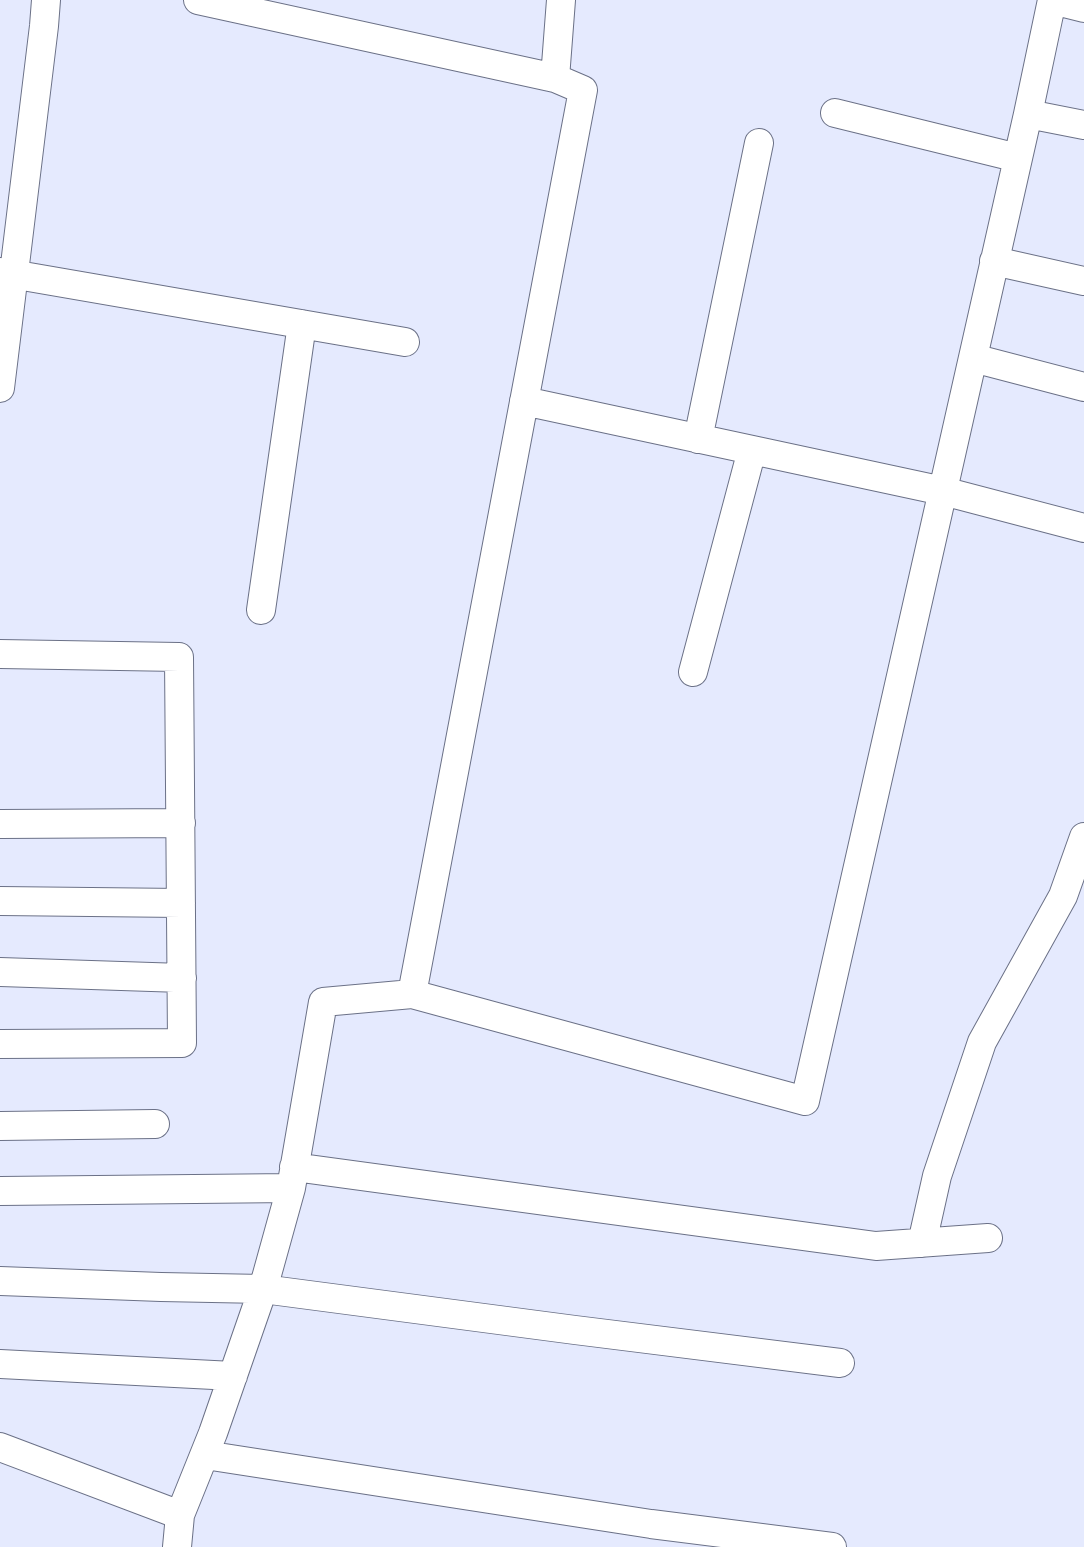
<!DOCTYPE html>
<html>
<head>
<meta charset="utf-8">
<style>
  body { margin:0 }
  canvas { display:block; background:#e5eafe }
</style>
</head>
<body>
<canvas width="1084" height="1547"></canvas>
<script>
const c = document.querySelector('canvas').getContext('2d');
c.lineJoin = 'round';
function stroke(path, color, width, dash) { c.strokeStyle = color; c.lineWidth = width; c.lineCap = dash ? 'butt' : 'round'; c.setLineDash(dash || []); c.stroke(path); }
const street = new Path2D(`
  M198,0L555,78
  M1052,0L1084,8
  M835,113L1018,158
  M1028,114L1084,125
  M994,261L1084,281
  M0,272L405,342
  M973,358L1084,387
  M0,388L44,26L46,0
  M524,401L943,491L1084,528
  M698,439L759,143
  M261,610L302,324
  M0,654L179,657L182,1043L0,1044
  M693,672L752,450
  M0,824L181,823
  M0,901L181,903
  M0,972L182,978
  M412,994L805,1101L1028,114L1052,0
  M0,1126L155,1124
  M294,1167L876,1246L988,1238
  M291,1188L323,1002L412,994L583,90L555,78L561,0
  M0,1191L291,1188L263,1289L213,1433L180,1515
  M922,1243L937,1176L982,1042L1063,896L1084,837
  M0,1281L161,1287L263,1289L575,1330L840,1363
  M0,1364L233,1376
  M0,1447L180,1515L177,1547
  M205,1455L651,1524L832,1547`);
stroke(street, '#6b7187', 30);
stroke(street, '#fff', 28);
</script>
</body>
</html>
